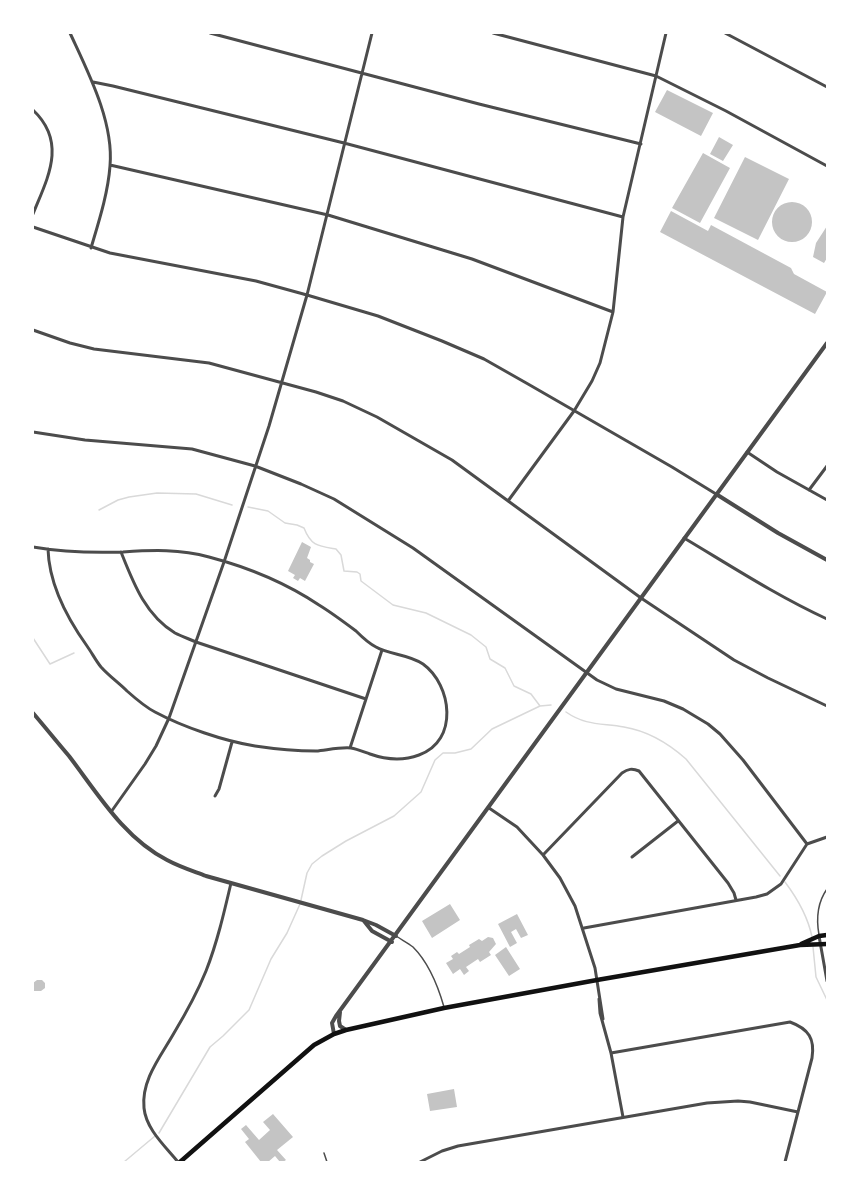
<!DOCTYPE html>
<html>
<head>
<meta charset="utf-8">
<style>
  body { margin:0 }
  #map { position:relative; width:860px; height:1195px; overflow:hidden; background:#fff; font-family:"Fira Sans",sans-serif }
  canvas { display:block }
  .frame { position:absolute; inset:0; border:34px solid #fff; pointer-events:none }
</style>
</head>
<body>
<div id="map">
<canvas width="860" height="1195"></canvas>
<div class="frame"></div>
</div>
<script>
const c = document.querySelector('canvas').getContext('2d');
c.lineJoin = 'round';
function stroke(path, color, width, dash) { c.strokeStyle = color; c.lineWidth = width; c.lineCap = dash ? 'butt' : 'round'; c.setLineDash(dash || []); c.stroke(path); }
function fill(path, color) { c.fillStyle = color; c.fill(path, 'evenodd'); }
stroke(new Path2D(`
  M248,507L268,511L285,523L297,525L304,528C311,546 318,546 336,549L341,555L344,571L357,572L360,574L361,581L393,605L426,613L471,635L486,647L490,659L505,668L514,686L531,694L540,706
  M99,510L118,500L129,497L157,493L196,494L232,505
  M33,638L50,664L74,653
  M566,712C586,726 602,723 624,727C648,731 668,743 686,759L780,876
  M785,882C797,898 808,917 812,937
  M301,900L307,873L312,864L322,856L346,841L394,816L421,792L435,760L443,753H455L471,749L492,729L540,706L551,705
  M813,947L816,977L827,1000
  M159,1133L210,1047L223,1036L249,1010L271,959L287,933L300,904
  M124,1162L155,1136`), '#d9d9d9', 1.5);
fill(new Path2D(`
  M667,90L713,113L701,136L655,112Z
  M719,137L733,145L723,161L710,154Z
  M703,153L730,168L700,223L672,208Z
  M745,157L789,179L758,240L714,218Z
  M772 222a20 20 0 1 1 40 0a20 20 0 1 1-40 0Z
  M671,211L708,231L711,225L791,268L794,274L827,292L815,314L660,232Z
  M827,226V258L824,263L813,257L816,243Z
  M302,542L311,547L307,558L310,560V562L314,564L305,581L300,578L298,581L293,578L295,575L288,571Z
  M450,904L460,920L432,938L422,921Z
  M517,914L528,935L521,938L516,929L511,932L517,943L510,947L498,924Z
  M488,937L493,938L496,944L489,952L491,955L480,962L478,959L466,967L469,971L464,975L460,969L453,974L446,963L453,959L451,956L457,952L459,954L470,947L469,945L479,939L482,941Z
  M506,947L520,969L509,976L495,955Z
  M37,980H42L45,983V988L41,991H33V983Z
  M454,1089L457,1107L430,1111L427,1094Z
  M273,1114L293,1137L277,1150L286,1160L283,1162H280L275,1156L268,1162H261L245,1142L249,1139L241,1129L246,1125L259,1140L270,1130L263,1122Z`), '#c4c4c4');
stroke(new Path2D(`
  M819,935C816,918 817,903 827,889
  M396,936C402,940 408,943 413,947C429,963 438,986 444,1007
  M324,1153L327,1162`), '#4c4c4c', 1.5);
stroke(new Path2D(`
  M70,33C88,72 114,122 110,166C108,193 99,221 91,248
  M210,33L479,104L641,144
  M493,33L656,76L726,111L827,166
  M725,33L827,87
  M93,82L113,86L344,143L623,217
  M33,110C68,143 47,179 33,214
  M110,165L328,215L472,259L613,312
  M33,227L110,253L256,281L307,295L378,316L442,341L484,359L528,384L672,467L716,494
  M33,330L70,343L94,349L209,363L316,392L343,401L377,417L452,460L641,598L734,660L768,678L827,706
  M33,432L85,440L192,449L255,466L301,484L334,499L413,548L597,680L616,689L664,701L683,709L708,724L720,734L743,760L807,844
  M747,452L777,472L827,500
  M809,490L827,466
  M508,501L574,411L592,381L600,363L613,312L623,217L666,33
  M684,538C731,566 777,596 827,619
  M33,547C62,552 94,553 123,552C153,550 180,549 209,557C247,567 286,583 319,605C332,613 344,622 356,631C362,637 368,643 376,647C390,655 408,654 423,664C452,685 459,741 419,755C403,761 387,760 370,754C364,752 357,749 351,748C340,747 327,750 316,751C296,751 275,749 255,746C224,741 183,727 155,712C145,707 136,699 127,691C119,683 109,676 101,667C96,661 92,653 87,646C67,618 49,585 48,549
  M121,552C133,582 145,615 175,633C181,636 189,639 196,642L366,699
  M350,748L382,650
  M215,796L219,789L232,742
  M489,808L517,827L543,855L560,878L575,906L595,968L603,1019
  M111,812L145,764L156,746L169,718L224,562L269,426L307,295L372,33
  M543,855L622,773C628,769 632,768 639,771L728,883L734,893L736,900
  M632,857L678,821
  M584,928L756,897L767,894L781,884L807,844L827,837
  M819,936L827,981
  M599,999L600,1013L611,1053L623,1117
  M611,1053L790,1022C809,1029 815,1039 812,1058L785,1162
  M178,1162C165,1146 146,1129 144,1108C141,1080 161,1056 174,1033C186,1013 197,993 206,971C217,943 224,913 231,883
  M420,1162L442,1151L458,1146L707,1103L738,1101L750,1102L798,1112`), '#4c4c4c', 3);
stroke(new Path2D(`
  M716,494L778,533L827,560
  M33,713C45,727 57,742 69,756C98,794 124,838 167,860C180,867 193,871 206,876L363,920L376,925L396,936
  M364,921L372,931L392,942
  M340,1012L339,1021L340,1026L346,1030
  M334,1034L332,1023L336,1016L827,343`), '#4c4c4c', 4);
stroke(new Path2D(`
  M801,944L819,936L827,935
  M180,1162L314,1045L334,1034L346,1030L444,1008L597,980L800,945L827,944`), '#111', 4.5);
</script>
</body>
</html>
